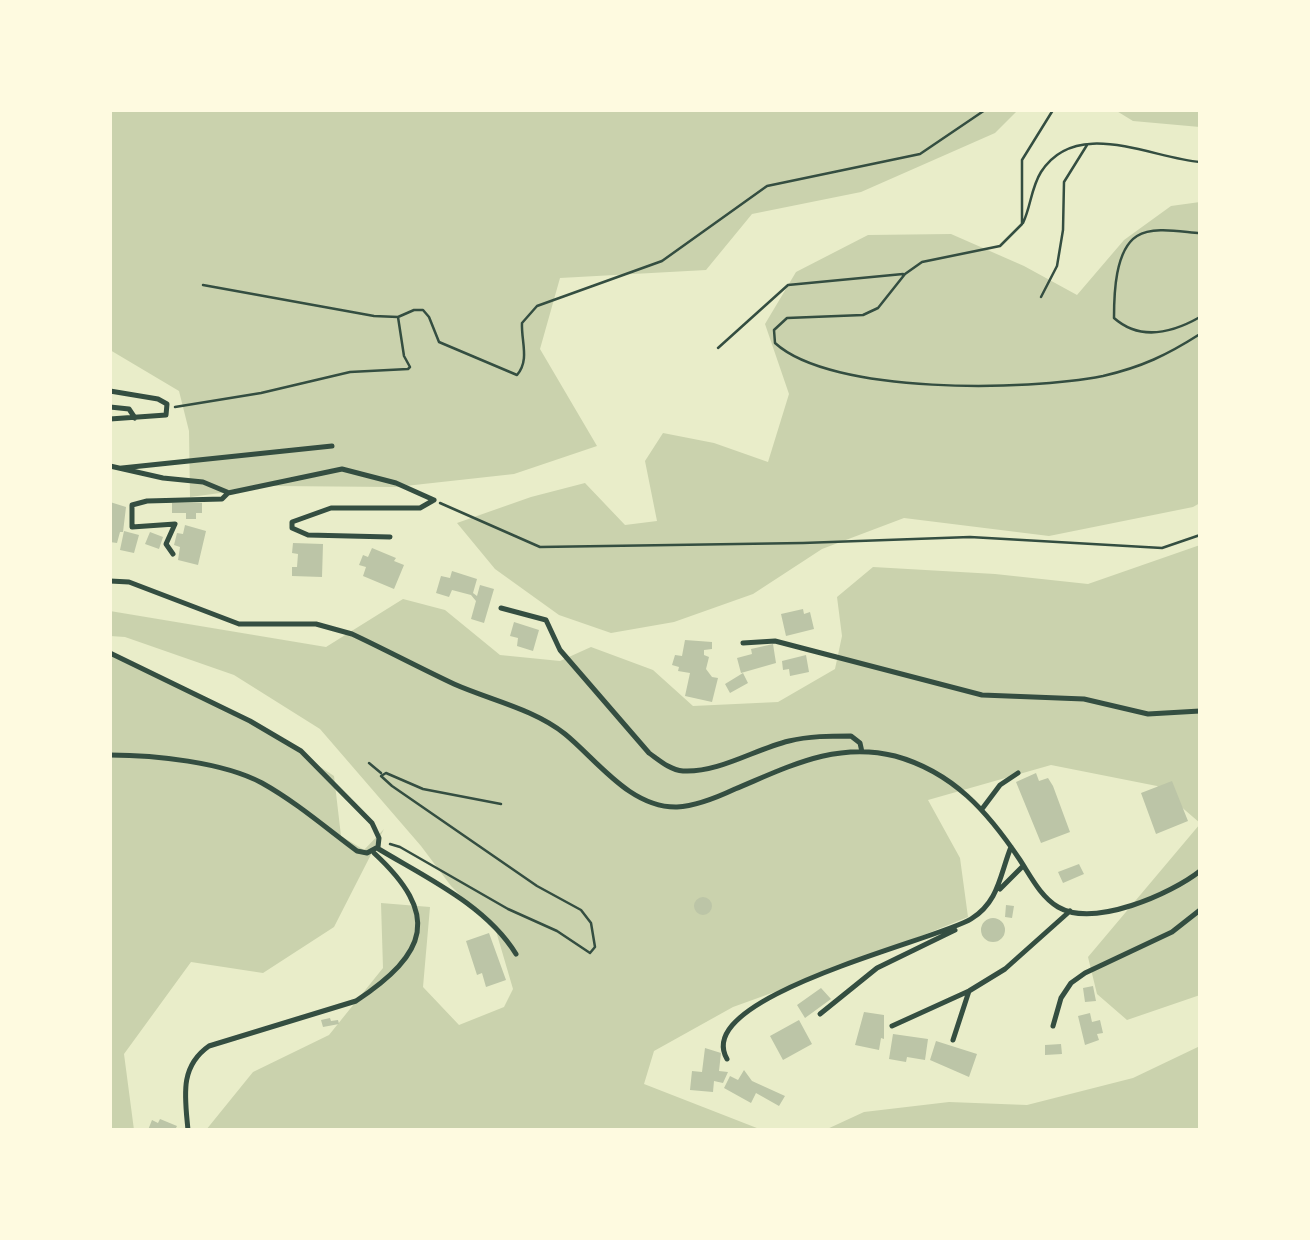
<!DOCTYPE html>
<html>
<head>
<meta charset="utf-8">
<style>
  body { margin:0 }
  #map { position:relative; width:1310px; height:1240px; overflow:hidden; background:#e9edc9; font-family:Cabin,sans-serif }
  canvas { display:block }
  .frame { position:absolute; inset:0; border:112px solid #fefae0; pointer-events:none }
</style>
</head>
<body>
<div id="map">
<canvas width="1310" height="1240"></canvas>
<div class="frame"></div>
</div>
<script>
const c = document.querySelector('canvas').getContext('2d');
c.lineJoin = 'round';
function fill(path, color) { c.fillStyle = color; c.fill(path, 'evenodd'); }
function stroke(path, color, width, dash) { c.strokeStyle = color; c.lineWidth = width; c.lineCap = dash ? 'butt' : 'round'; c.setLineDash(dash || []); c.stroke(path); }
fill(new Path2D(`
  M110,110H1018L995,133L861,192L752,214L706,270L560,278L540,349L597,446L514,474L396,487L273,486L190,497L189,431L179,391L110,350Z
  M1115,110H1200V127L1133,121Z
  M1200,202V503L1193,507L1049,536L904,518L822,549L753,594L674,622L611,633L559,615L495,569L457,523L531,497L585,483L625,525L657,521L645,461L663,433L714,443L768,462L789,394L765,324L796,272L868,235L951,234L1024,266L1077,295L1124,240L1171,206Z
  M1200,545V823L1157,786L1051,765L928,800L960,858L968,917L852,964L733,1007L654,1051L644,1084L762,1130H206L253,1072L329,1035L383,968L381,903L430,907L423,987L459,1025L504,1007L513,989L496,931L451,886L421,846L320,729L234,675L125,637L110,636V611L326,647L403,599L445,610L500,655L560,661L591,647L653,670L693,706L778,702L835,669L842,636L837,597L873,567L995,574L1088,584Z
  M110,655L251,721L334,776L341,836L364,850L384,829L334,927L263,973L191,962L124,1054L134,1130H110Z
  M1200,824V995L1127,1020L1097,994L1088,957Z
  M1200,1046V1130H825L864,1112L949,1102L1027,1105L1133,1078Z`), '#cad2ad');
fill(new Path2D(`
  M110,502L126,507L123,532H120L117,543L110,542Z
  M172,503H202V513H196V519H186V513H172Z
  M185,525L206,531L198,565L178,560L180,547L174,545L177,533L183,534Z
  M124,531L139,535L134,553L120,550Z
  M150,532L163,537L159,549L145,544Z
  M293,543L323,544L322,577L292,576V567H297L298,554L292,553Z
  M372,548L396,558L394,561L404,565L394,589L363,576L366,567L359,565L363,555L368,557Z
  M452,571L477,579L473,593L477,596L480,585L494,589L484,623L471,619L476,601L471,595L452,590L449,597L436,593L441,576L450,578Z
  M803,609L804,614L810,612L814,629L786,636L781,614Z
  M514,622L539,630L533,651L517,646L518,638L510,636Z
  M685,640L712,642V649L704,650V655L709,657L706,669L712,677L718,678L712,702L685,696L690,673L678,671L679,667L672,665L675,655L682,656Z
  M773,644L776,663L741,673L737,658L752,654L751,649Z
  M806,655L809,672L790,676L789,669L783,670L782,661Z
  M743,673L748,683L730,693L725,684Z
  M1036,773L1039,781L1048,778L1053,786L1070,832L1041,843L1016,782Z
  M1172,781L1188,821L1156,834L1141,793Z
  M1079,864L1084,874L1063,883L1058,872Z
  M694 906a9 9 0 1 1 18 0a9 9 0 1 1-18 0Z
  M1006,905L1014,906L1012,918L1005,917Z
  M981 930a12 12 0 1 1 24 0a12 12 0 1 1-24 0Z
  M489,933L506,980L486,987L482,973L477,975L466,941Z
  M1093,986L1096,1001L1085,1002L1083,988Z
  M821,988L831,999L805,1018L797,1005Z
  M864,1012L884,1015V1039L881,1038L879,1050L855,1045Z
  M1090,1013L1092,1022L1100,1020L1103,1033L1097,1034L1099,1040L1085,1045L1078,1016Z
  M330,1018L331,1021L338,1020L339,1024L323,1027L321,1020Z
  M799,1020L812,1044L783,1060L770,1036Z
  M893,1034L928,1039L925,1060L907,1057L906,1062L889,1059Z
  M936,1041L977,1054L969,1077L930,1060Z
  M1061,1044L1062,1054L1045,1055V1045Z
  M705,1048L721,1053L719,1071L728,1072L723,1083L714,1081L713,1092L690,1090L692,1071L702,1072Z
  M744,1070L752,1081L785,1096L779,1106L756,1093L751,1103L724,1088L730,1076L738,1080Z
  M160,1119L177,1126L175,1130H148L152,1120L158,1123Z`), '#bcc5a7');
stroke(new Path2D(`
  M1053,110L1022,160V224L1000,246L922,262L905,274L878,308L863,315L787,318L774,330L775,343C832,395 1028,391 1103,376C1142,367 1167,355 1200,334
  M1023,223C1031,206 1031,188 1041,172C1076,117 1151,158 1200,162
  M1200,233C1182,232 1153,226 1137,236C1115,250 1114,294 1114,318C1140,341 1172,333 1200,317
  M203,285L374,316L398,317
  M1041,297L1057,266L1063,230L1064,182L1087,145
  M718,348L788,285L903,274
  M175,407L261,393L350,372L408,369L410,367L404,356L398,317L414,310H423L429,317L439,342L517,375C530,360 521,341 522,323L537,306L662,261L767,186L920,154L985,110
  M440,503L540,547L803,543L970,537L1162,548L1200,535
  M369,763L381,773
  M390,844L400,847L508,909L557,931L590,953L595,947L591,923L581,910L537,886L392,786L381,776L386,773L423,789L501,804`), '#344e41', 2.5);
stroke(new Path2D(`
  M110,391L158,399L167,404L166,415L110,419
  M110,407L129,409L135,418
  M110,466L163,478L203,482L227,492
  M122,468L332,446
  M390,537L308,535L292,528V522L331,508H420L434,500
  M173,554L166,544L175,524L132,527V505L147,501L222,499L228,493L342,469L396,483L434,500
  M110,581L129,582L239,624H316L352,634C386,650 420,668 454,684C490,700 534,709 565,734C597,760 630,808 677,807C697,806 718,797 735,789C788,767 836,741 895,756C953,772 988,812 1020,860C1031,877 1041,897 1058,907C1094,928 1171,894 1200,871
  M501,608L546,620L560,650L649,753C659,760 670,770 683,771C719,773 755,749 789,741C809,736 830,736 851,736L860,743L862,752
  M743,643L775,641L982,695L1084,699L1148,714L1200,711
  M110,653L250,721L301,751L372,823L379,838L378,847L367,853L357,851C326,828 296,802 262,783C223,762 154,755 110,755
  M982,809L1000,785L1018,773
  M377,848C425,877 486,905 516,954
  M1000,889L1023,866
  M820,1014L877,968L955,930
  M892,1026L969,991L1005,969L1070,911
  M1053,1026L1061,998L1071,983L1085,973L1172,932L1200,910
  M953,1040L969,991
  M727,1059C690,996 938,940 971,919C999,902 1000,874 1011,847
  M188,1130C185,1097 179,1067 209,1046L356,1001C428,953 441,915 374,853`), '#344e41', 5);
</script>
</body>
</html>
